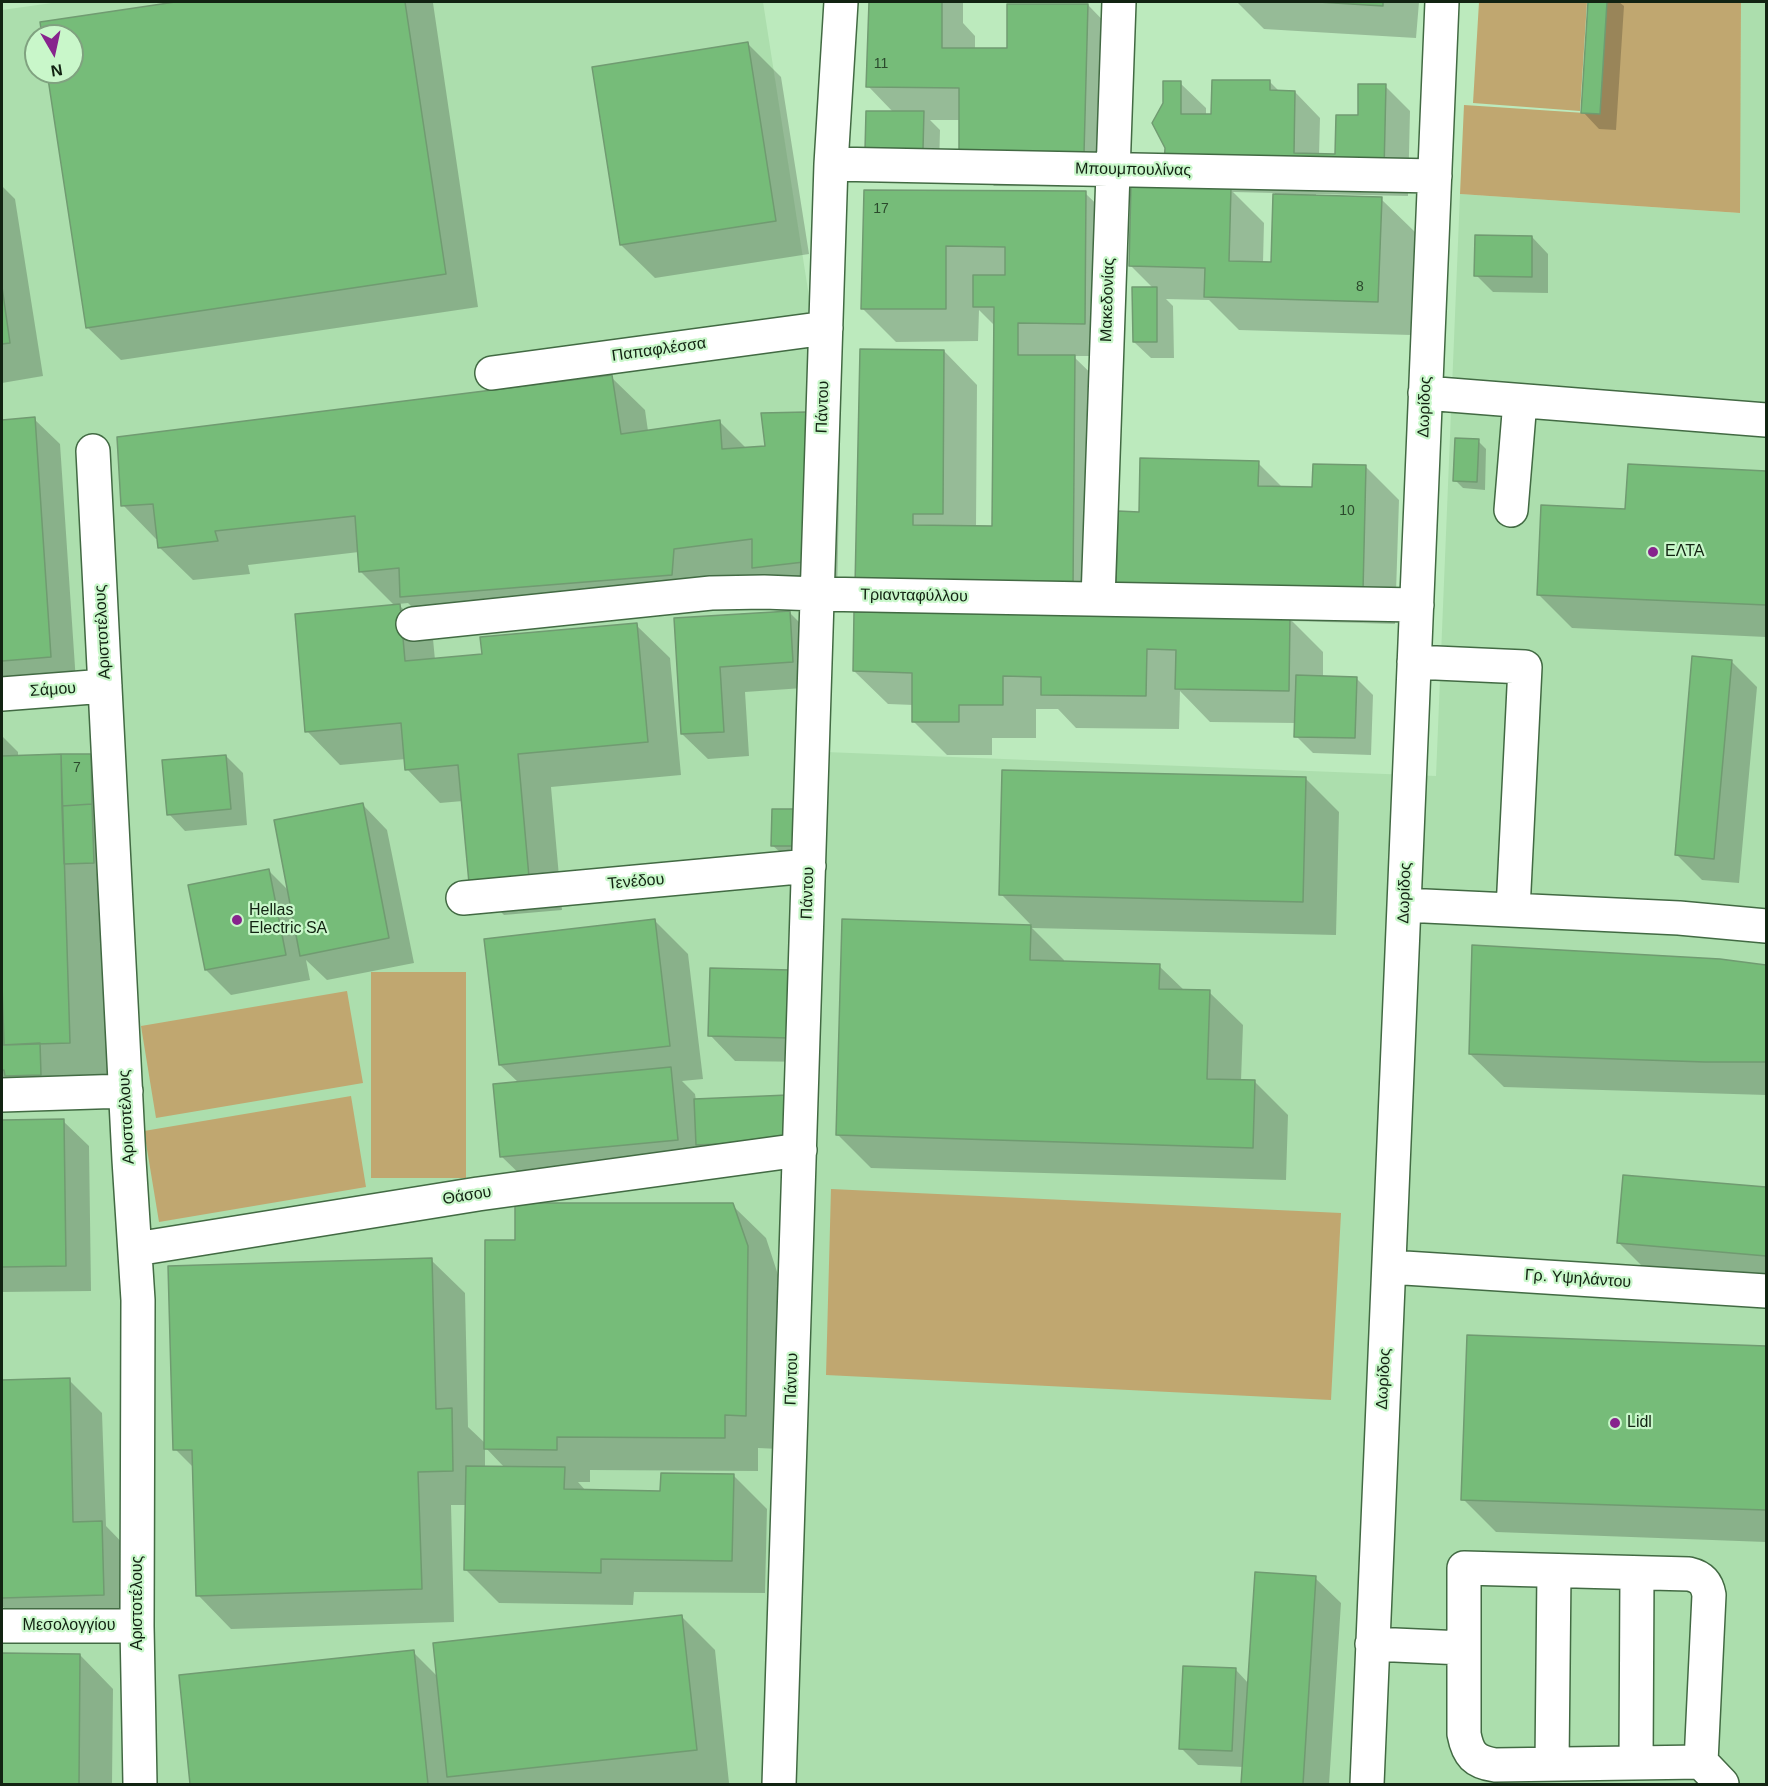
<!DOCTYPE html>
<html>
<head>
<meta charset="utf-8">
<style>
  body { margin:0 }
  #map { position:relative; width:1768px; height:1786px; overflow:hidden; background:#bceabd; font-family:Arial,sans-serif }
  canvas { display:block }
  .frame { position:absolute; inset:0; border:3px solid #122312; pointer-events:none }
  .north { position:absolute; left:24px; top:24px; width:60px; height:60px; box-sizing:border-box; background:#c9f7ca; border:2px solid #80a280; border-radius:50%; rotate:171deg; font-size:16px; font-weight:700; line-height:24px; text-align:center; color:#122312 }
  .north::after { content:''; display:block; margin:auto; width:21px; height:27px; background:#87248d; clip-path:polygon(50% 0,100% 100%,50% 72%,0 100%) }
</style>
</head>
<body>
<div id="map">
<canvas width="1768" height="1786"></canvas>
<div class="frame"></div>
<div class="north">N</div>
</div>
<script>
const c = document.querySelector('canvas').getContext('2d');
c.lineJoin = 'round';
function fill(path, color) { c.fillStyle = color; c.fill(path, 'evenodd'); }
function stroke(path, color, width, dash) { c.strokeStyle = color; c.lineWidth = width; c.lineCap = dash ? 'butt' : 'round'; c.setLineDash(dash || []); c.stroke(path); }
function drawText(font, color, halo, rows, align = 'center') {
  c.font = font + ' Arial,sans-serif'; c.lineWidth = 4.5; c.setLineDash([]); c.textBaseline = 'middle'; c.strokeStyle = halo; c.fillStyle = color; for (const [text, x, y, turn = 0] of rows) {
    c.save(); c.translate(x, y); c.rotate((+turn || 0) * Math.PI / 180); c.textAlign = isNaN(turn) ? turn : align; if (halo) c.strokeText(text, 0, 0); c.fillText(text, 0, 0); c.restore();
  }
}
fill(new Path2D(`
  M59,2H763L810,303L800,751L1436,776L1460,194L1739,213L1741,2H1766V1784H2V10ZM36,36H72V72H36Z`), '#acdead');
fill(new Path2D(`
  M1479,2H1587L1580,111L1473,103Z
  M1607,2H1741L1740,213L1460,194L1464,105L1600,114Z
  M371,972H466V1178H371Z
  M347,991L363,1083L156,1118L141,1026Z
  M351,1096L366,1187L159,1222L144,1131Z
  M831,1189L1341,1213L1331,1400L826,1375Z`), '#c0a770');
fill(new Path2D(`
  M185,2H432L433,3L478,307L121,360L87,327L49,72H72V36H43L41,23Z
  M870,2H963V23L975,36V50H1009L1088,5L1121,39L1117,187L994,186L960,152V120H930L940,130L939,166L883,167L894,113L868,86Z
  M1237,2H1419L1416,38L1264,29Z
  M1590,2H1619L1624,6L1616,130L1599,129L1583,112Z
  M748,44L781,77L809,254L655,278L621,245Z
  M1270,82L1280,92H1295L1320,118L1319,155H1337L1359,117L1385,86L1410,111L1408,196L1316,194V196L1381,199L1415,232L1411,335L1239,330L1209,300L1166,299L1173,306L1174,358H1151L1134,342L1154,289L1130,265L1166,165L1180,83L1206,108V115L1213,116ZM1233,192L1275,193L1272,263H1263L1264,223Z
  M2,186L15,199L43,376L2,383Z
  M866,192L1085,193L1119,226L1118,356H1073L1108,390L1106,616L1140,514L1258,463L1283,488L1313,489L1365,466L1399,500L1395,624L1292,621L1323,652V677L1356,678L1373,695L1371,755L1313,753L1296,736V723L1210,722L1180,691L1179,729L1076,728L1058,709H1036V738H992V755H947L913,721L914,705L888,704L854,671L885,614L856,585L944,351L977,385L976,527H993L995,326L979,310L978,341L896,342L863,309Z
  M1532,237L1548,254V293L1493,292L1476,275Z
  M611,377L645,410L648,431L719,421L747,449L766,448L807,414L840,447L837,595L787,601L761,575L706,582L435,630L408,603L398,604L433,639L435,660L483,655L636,625L670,658L681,775L551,787L562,910L504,915L471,882L463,801L440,803L407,769L406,759L340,765L307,731L395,606L360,571L359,552L248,565L250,574L193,580L159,547L158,539H156L123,505Z
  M34,419L60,444L76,682L2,687V421Z
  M1478,441L1486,449L1485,490L1463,488L1455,480Z
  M1629,466L1766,472V637L1572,628L1539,595L1627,511Z
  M789,612L815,638L818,687L745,692L749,756L708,759L682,734L675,619Z
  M1731,661L1757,687L1739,883L1702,880L1677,855Z
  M2,736L18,752V757L90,755L116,780L117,1090L2,1096Z
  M226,756L243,773L247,825L185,831L169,814Z
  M1306,779L1339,812L1336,935L1032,928L1064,960V963L1159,966L1185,991L1209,992L1243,1025L1241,1081H1254L1288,1115L1286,1180L871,1168L837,1134L844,921L1032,926L1001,894Z
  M362,804L387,830L414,963L327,980L306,960L310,980L231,995L206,970L269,871L289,891Z
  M773,810L804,854L781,853L772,845Z
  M655,921L688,954L703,1079L682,1081L695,1094L696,1101L806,1157L527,1181L501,1156L519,1083L500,1065Z
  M1720,961L1766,966V1095L1504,1087L1470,1054Z
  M790,971L815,1062L735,1061L710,1035Z
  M2,1121H63L89,1146L91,1291L2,1292Z
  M1624,1177L1766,1189V1286L1652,1276L1618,1242Z
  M732,1205L766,1238L780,1281L779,1449L758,1448V1471L590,1470V1482H578L586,1491L662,1492L733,1475L767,1509L765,1593L634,1592L633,1605L499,1603L466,1570L467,1505H451L454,1622L231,1629L198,1595L194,1468L175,1449L431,1260L465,1293L468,1427L486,1444L517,1242ZM485,1447L505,1468H485Z
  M1468,1337L1766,1347V1542L1496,1532L1463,1499Z
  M69,1380L102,1413L106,1526L135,1556L137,1628L27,1631L2,1606V1382Z
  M1315,1578L1341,1603L1329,1784H1243L1244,1767L1198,1765L1181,1748L1236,1670L1249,1684Z
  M682,1617L715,1650L729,1783L715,1784H191L180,1676L413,1652L438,1677Z
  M2,1655H80L113,1689L112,1784H2Z`), '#0003');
const building = new Path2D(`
  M175,2H405L446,274L86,328L47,72H72V36H42L40,22Z
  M869,2H942V48H1007V4H1088L1084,154L959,153V88L866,87Z
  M1318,2H1383V6Z
  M1588,2H1607L1600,114L1581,113Z
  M748,42L776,221L620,245L592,67Z
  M1212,80H1270V90L1295,91L1294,153L1335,154L1336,115H1358V84H1386L1384,171L1164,166L1165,148L1152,123L1163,103V81H1181V114H1211Z
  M866,111H924L923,149L865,150Z
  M1131,185L1231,188L1229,261L1271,262L1273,194L1382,197L1378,302L1204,297L1205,268L1129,266Z
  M864,190L1086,191L1085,324L1018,323V355H1075L1073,588L855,586L860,349L944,350L943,514H913V525L992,526L994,307H973V275H1005V247L946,246V309H861Z
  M1475,235L1532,236V277L1474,276Z
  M2,287L10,343L2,344Z
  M1132,287H1157V342H1133Z
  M612,375L621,434L720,420L722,449L765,446L761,413L807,412L804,562L752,568V539L674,549L672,575L400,597L399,568L359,572L355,516L215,531L218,541L158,548L153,504L121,506L117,437Z
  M35,417L51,657L2,661V420Z
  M1455,438L1479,439L1477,482L1453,481Z
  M1140,458L1259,461L1258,486L1312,487L1313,464L1366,465L1363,591L1116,585L1118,511L1139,512Z
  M1628,464L1766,471V605L1537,595L1541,505L1625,509Z
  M400,604L405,661L482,654L480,637L637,623L648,742L518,754L529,877L469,883L458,765L405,770L401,723L305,732L295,614Z
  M790,611L793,662L720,667L724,732L681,734L674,618Z
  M854,612L1290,617L1289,691L1175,689L1176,650L1147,649L1146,696L1041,695V677L1003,676V705H959V722H912V673L853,671Z
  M1692,656L1732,660L1714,859L1675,855Z
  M1296,675L1357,677L1355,738L1294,737Z
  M61,754H91L92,804L62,806Z
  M61,754L70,1043L4,1045L2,984V756Z
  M226,755L231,809L167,815L162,760Z
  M1002,770L1306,777L1303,902L999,895Z
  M363,803L389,938L300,956L274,820Z
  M92,804L94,863L64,864L62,806Z
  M772,809H797L796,846H771Z
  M269,869L286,955L205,970L188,885Z
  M655,919L670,1046L499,1065L484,939Z
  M842,919L1031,925L1030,960L1160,964L1159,989L1210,990L1207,1079L1255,1080L1253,1148L836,1135Z
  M1472,945L1720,959L1766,965V1062H1705L1469,1054Z
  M710,968L791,970L790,1038L708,1036Z
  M40,1043L41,1075L5,1076L4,1070H2V1045Z
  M671,1067L678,1140L500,1157L493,1084Z
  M788,1095L790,1141L696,1145L694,1099Z
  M64,1119L66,1266L2,1267V1120Z
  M1623,1175L1766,1187V1256L1617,1243Z
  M515,1203H733L748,1246L746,1416L725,1415V1438L557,1437V1450L484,1449L485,1240H515Z
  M432,1258L436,1409L452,1408L453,1471L418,1472L422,1589L196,1596L192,1450H173L168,1266Z
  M1467,1335L1766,1346V1510L1461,1500Z
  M70,1378L73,1522L102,1521L104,1595L2,1598V1380Z
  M466,1466L565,1467L564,1489L660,1491L661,1473L734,1474L732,1561L601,1559V1573L464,1570Z
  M1255,1572L1316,1576L1303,1784H1241Z
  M682,1615L697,1750L447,1777L433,1643Z
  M414,1650L428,1784H190L179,1675Z
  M2,1653L80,1654L79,1784H2Z
  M1183,1666L1236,1668L1232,1751L1179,1749Z`);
fill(building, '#76bc79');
stroke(building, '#709b71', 1.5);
const minor = new Path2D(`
  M831,164L1435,176
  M492,373L826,328
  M1425,393L1766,420
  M93,451L129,1160L138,1300L137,1626L140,1784
  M1511,510L1520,401
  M1098,599L1119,2
  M413,624L711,593L764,592L817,594L1417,605
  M1414,662L1525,667L1513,910
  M2,694L105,686
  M463,898L809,866
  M1404,905L1679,918L1766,926
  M2,1095L126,1091
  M136,1249L478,1194L800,1150
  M1389,1267L1766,1291
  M2,1626H137
  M1372,1644L1463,1648
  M1636,1762L1637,1573
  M1701,1762L1495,1765C1475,1762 1468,1755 1464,1734V1568L1689,1574C1702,1577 1707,1583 1709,1595L1701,1762L1722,1784
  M1552,1764L1554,1571
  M779,1784L831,164L841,2
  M1367,1784L1442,2`);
stroke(minor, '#426a43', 36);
stroke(minor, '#fff', 33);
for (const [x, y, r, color] of [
  [1653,552,6,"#87248d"],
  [237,920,6,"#87248d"],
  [1615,1423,6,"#87248d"]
]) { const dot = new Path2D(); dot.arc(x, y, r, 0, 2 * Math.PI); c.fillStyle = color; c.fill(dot); stroke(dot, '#c9f7ca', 2); }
drawText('14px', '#2b492c', null, [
  ["11",881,64],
  ["17",881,209],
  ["8",1360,287],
  ["10",1347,511],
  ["7",77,768]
]);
drawText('16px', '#122312', '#c9f7ca', [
  ["Μπουμπουλίνας",1133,170,1],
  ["Μακεδονίας",1108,300,-88],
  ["Παπαφλέσσα",659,350,-8],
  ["Πάντου",823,407,-88],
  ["Δωρίδος",1425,407,-88],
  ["Τριανταφύλλου",914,596,1],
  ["Αριστοτέλους",103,632,-93],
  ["Σάμου",53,690,-4],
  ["Τενέδου",636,882,-5],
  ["Πάντου",808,893,-88],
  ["Δωρίδος",1405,893,-88],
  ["Αριστοτέλους",127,1117,-93],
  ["Θάσου",467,1196,-9],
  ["Γρ. Υψηλάντου",1578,1279,4],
  ["Πάντου",792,1379,-88],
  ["Δωρίδος",1384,1379,-87],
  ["Αριστοτέλους",138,1603,-90],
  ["Μεσολογγίου",69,1626]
]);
drawText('16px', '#122312', '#c9f7ca', [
  ["ΕΛΤΑ",1665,552],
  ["Hellas",249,911],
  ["Electric SA",249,929],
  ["Lidl",1627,1423]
], 'left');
</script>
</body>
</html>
